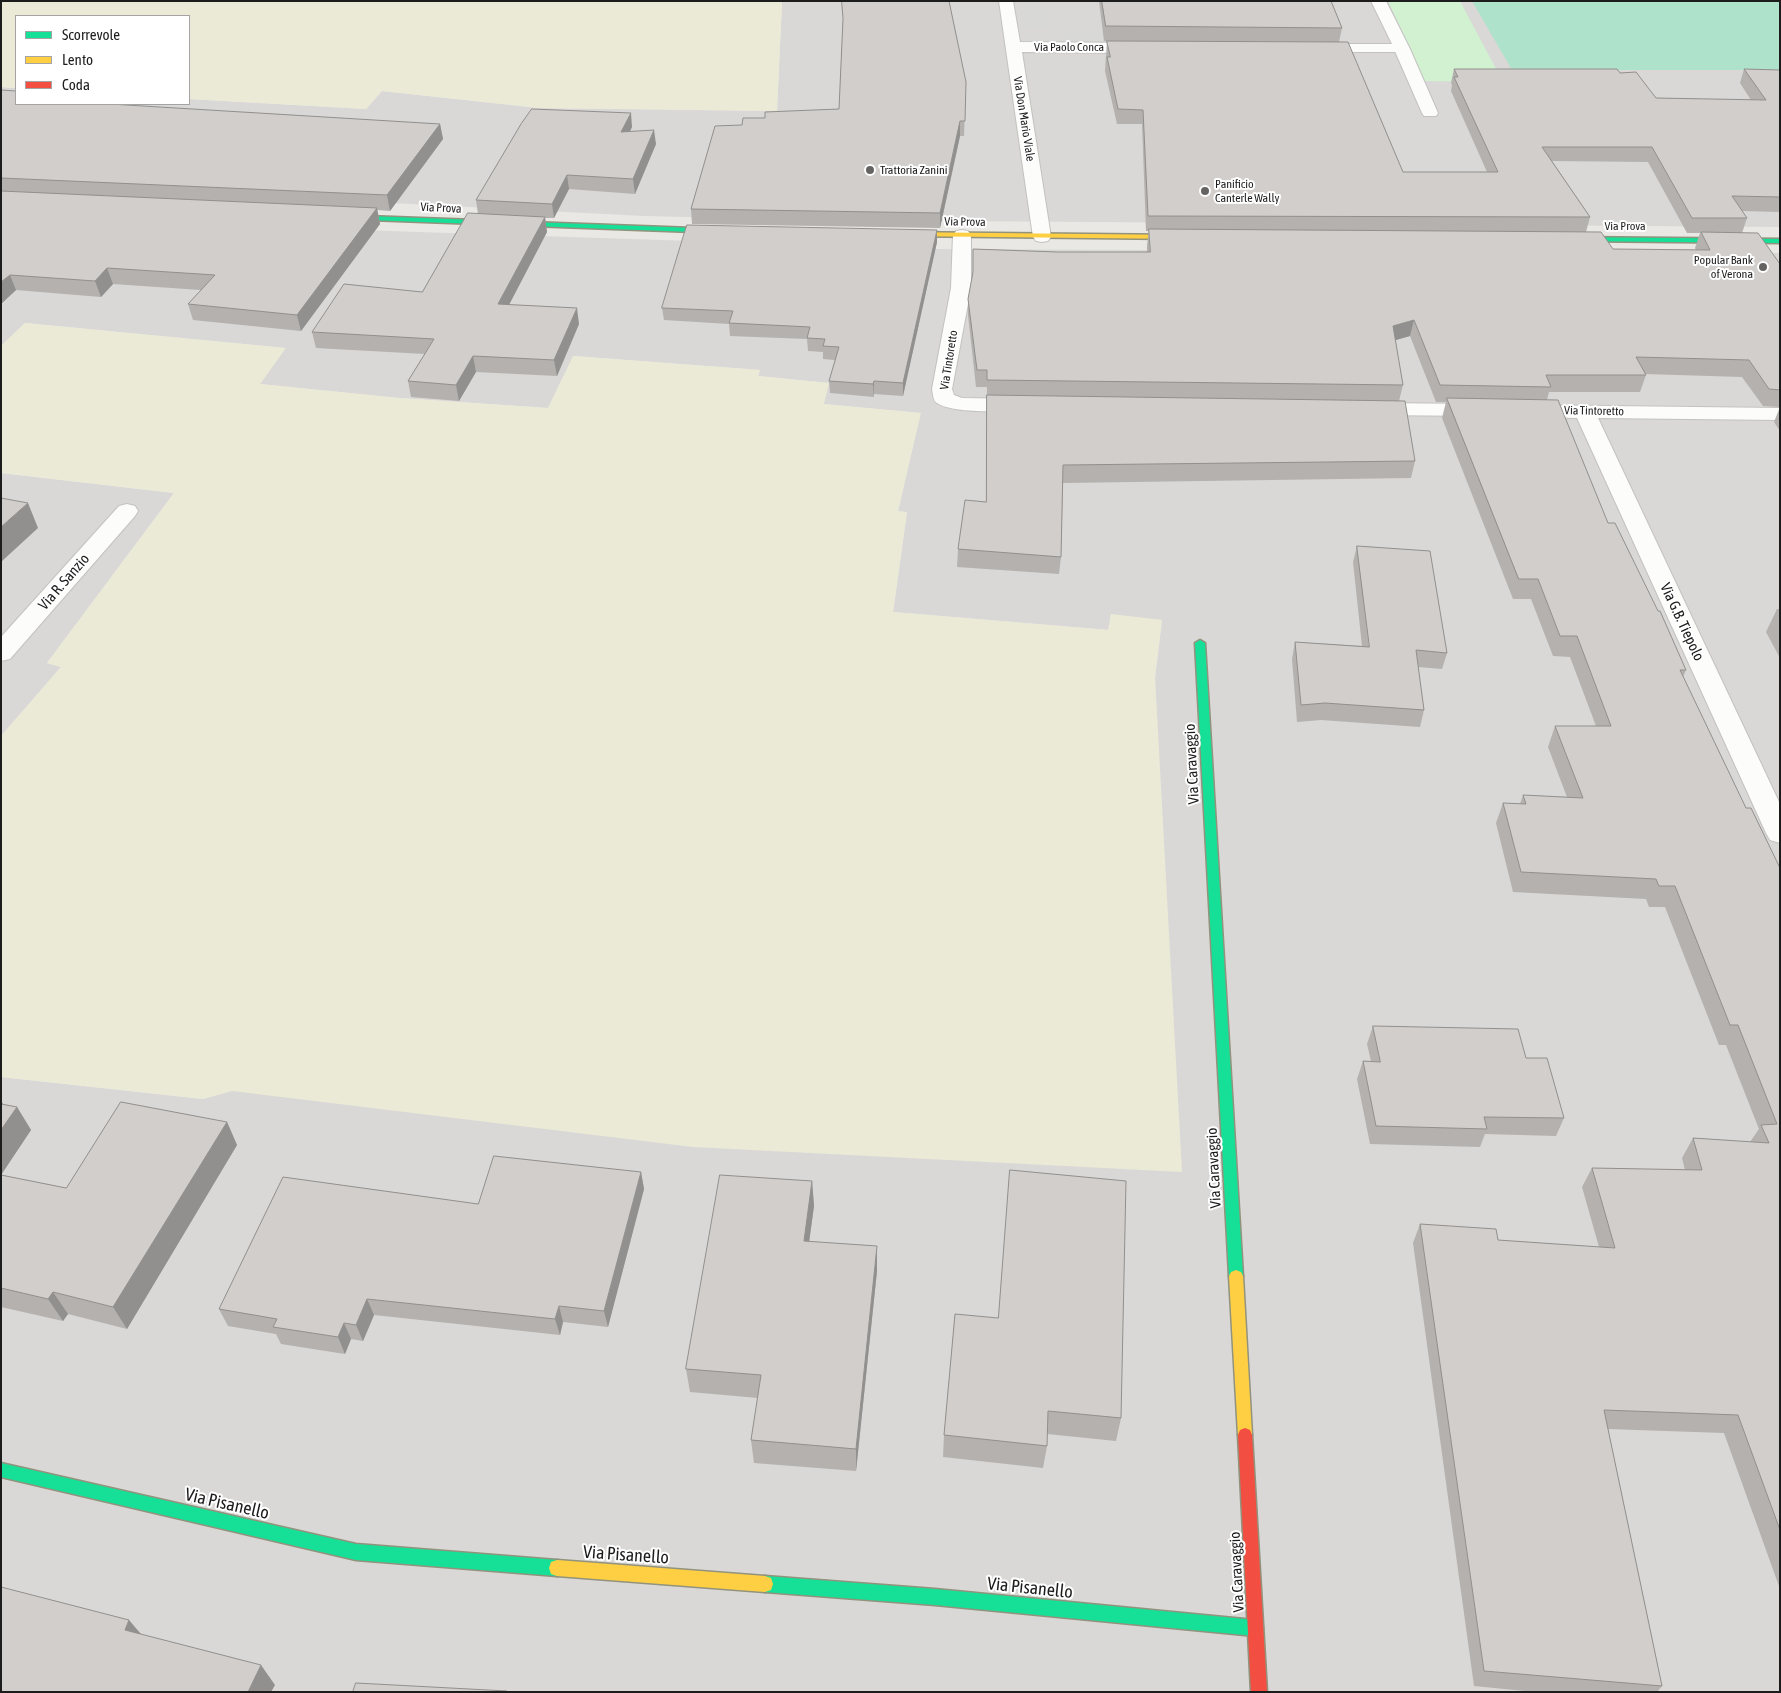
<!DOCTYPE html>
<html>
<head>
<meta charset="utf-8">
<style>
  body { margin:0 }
  #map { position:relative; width:1781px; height:1693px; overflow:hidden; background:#eae8e4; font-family:"Asap Condensed",sans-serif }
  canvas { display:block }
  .frame { position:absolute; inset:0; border:2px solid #1c1c1c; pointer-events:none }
  .legend { position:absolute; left:15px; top:15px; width:175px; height:90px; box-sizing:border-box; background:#fff; border:1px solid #a4a4a4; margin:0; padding:6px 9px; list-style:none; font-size:15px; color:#1c1c1c }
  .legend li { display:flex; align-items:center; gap:10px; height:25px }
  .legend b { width:25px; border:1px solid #a4a4a4 }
</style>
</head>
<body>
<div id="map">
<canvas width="1781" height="1693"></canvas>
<div class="frame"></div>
<ul class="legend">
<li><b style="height:6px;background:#16e098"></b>Scorrevole</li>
<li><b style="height:6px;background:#ffcf43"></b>Lento</li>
<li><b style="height:6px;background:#f24e42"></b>Coda</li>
</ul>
</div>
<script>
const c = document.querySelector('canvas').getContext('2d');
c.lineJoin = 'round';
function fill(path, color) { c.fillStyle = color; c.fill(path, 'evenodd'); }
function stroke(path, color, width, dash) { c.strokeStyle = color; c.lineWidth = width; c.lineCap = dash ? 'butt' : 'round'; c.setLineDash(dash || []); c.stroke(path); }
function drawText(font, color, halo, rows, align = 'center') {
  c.font = font + ' "Asap Condensed",sans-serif'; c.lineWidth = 4; c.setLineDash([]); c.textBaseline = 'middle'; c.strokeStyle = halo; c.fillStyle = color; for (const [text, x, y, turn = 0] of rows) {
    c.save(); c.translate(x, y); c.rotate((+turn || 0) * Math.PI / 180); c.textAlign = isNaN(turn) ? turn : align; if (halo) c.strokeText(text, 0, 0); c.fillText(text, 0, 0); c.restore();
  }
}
fill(new Path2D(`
  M782,1H1780V227L815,220L644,216L1,183V87L16,88V104H189V99L366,109L382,91L539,108L777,111Z
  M1,210L388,231L936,249L1780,253V1692H1V1077L203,1099L231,1091L1155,677L1162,620L1111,615L1109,630L893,612L907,512H898L920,413L823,404L829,383L758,376L760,370L574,356L548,408L399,398L260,384L285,348L25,323L1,346Z
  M1,473L174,493L47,663L61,667L1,736Z`), '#d9d8d6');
fill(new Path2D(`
  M1022,4H1045L1049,28H1026Z
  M1064,32L1199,33L1201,41L1065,40Z`), '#d8d8d6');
fill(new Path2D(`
  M1,1H782L777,111L539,108L382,91L366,109L189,99V16H16V88L1,87Z
  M25,323L286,348L260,384L399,398L548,408L573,356L760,370L758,376L829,383L824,404L921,413L898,511L907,512L893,612L1108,630L1111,614L1162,620L1155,677L1182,1172L693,1147L232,1091L203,1099L1,1077V736L61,667L47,663L174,493L1,473V346Z`), '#ebead7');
fill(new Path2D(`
  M1388,1H1460L1503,82L1425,81Z`), '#d1f1d0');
fill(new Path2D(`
  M1472,1H1780V70H1512Z`), '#afe2ca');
const lane = new Path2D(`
  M1402,44L1407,46L1410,49L1438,113L1436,116H1424L1422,113L1394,49L1397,46Z`);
const street = new Path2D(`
  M999,1H1013L1020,42L1143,43L1148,45L1151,48L1148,51L1143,53L1022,52L1051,237L1048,241L1042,242L1036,241L1033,237Z
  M1371,1H1386L1410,49L1407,52H1309L1306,49L1309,46L1314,44H1392Z
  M962,230L968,231L971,235V288L952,389L954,395L962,398L1023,399L1030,401L1033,405L1030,409L1023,411C1003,411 953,414 937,403C933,401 933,394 932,389L951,288L953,235L956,231Z
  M1369,403L1481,404L1488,406L1491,410L1488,414L1481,416L1369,415L1362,413L1359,409L1362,405Z
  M1526,405L1780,408V420L1598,418L1780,804V843L1770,840L1766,833L1577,418L1526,417L1519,415L1516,411L1519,407Z
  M127,504L135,506L138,511L135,516L10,659L1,661V637L119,506Z`);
const fast = new Path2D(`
  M339,215L721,229L725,231L721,233L342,219L338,217Z
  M1566,237L1780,239V243L1569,241L1565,239Z
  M1200,640L1205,643L1243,1276L1241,1280L1236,1282L1231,1280L1229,1276L1195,643Z
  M1,1463L356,1544L557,1560L563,1562L565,1568L563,1574L557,1576L356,1560L1,1477Z
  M765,1576L935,1589L1255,1620L1261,1622L1263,1628L1261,1634L1255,1636L935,1605L765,1592L759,1590L757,1584L759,1578Z`);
const slow = new Path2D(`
  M896,232L1184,235L1188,237L1184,239L899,236H896Z
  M1236,1270L1241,1272L1243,1276L1252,1435L1250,1440L1245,1442L1240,1440L1238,1435L1229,1276L1231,1272Z
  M557,1560L765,1576L771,1578L773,1584L771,1590L765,1592L557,1576L551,1574L549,1568L551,1562Z`);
const jam = new Path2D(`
  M1245,1428L1250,1430L1252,1435L1267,1692H1251L1238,1435L1240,1430Z`);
stroke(lane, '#c3c2c0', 2);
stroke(street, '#c3c2c0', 2);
stroke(fast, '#92937d', 3);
stroke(slow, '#92937d', 3);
stroke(jam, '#92937d', 3);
fill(lane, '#fcfcfb');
fill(street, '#fcfcfb');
fill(fast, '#16e098');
fill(slow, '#ffcf43');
fill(jam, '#f24e42');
fill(new Path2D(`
  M1099,1H1331L1342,28L1339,42L1104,41Z
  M843,21L966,82L964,136H960L940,228L692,224L691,209L742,125L765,118L839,109Z
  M1107,41L1403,172H1487L1451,91L1452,85L1451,83L1454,69L1620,73L1656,98L1751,100L1740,83L1744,69L1780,70V212L1742,211L1747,218L1742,233L1780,264V407L1763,406L1742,377L1645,374L1646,375L1640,392H1549L1547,400L1608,523L1686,670L1683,677L1746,808L1780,868V1589L1724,1433L1608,1429L1662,1686L1657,1692H1535L1474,1686L1413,1243L1420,1224L1498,1240L1599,1247L1582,1187L1592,1168L1685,1170L1682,1158L1693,1138L1750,1142L1759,1129L1726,1045H1719L1665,907H1649L1646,899L1513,892L1496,823L1503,803L1520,804L1523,795L1567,797L1548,747L1555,726H1596L1570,657L1553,656L1531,599H1513L1442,418L1446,402H1436L1410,336L1395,340L1403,385L1399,401L1415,461L1411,478L1063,483L1061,557L1059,574L957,567L958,549L986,502L987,387H976L968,315V299L973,275V249L1058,252H1147V245L1149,231H1146L1142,124H1117L1105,71ZM1552,161L1648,162L1687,233H1700L1695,248L1696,250L1613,249L1586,232L1590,217Z
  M1,90L16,104L440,124L443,139L390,211L377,210L380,224L301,331L193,320L188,304L201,290L113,284L101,297L16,290L1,304Z
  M632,127L630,131L656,144L635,194L569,189L554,218H545L547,232L509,305L579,324L557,376L476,372L459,401L411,397L408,381L425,354L316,348L312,332L422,292L478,214L476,200Z
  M937,242L903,396L874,394V397L830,393L829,381L835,360L823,359V352L808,351L807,339L730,336L729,324L664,320L662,308Z
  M1780,407V431L1774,422Z
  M1357,546L1447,653L1442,669L1418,667L1424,710L1420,727L1321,720L1297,722L1292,659L1295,642L1362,646L1353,562Z
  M1777,609H1780V658L1766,632Z
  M1373,1026L1526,1058L1564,1118L1556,1136L1485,1134L1480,1147L1370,1144L1357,1079L1363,1061H1371L1367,1044Z
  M1,1101L3,1104L17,1107L31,1130L1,1175L66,1188L227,1122L237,1145L127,1329L68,1314L63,1321L1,1307Z
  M641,1172L644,1189L608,1327L563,1322L560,1335L374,1315L363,1341L351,1339L345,1354L281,1344L276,1334L228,1326L219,1309L478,1204Z
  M812,1181L814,1206L809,1241L877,1271L856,1471L754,1463L751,1440L758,1398L690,1392L686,1369Z
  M955,1314L1121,1418L1116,1441L1047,1434V1446L1043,1468L943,1457L944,1435Z`), '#b4b1af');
fill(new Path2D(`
  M631,113L632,127L623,146L621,132Z
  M960,121V136L940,228V213Z
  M440,124L443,139L390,211L387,195Z
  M654,130L656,144L635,194L633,179Z
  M567,175L569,189L554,218L552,204Z
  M377,208L380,224L301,331L297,315Z
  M545,217L547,232L501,320L498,304Z
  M937,230V242L903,396V383Z
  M107,268L113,284L101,297L95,281Z
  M10,275L16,290L1,304V282Z
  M577,308L579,324L557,376L554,360Z
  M1414,320L1410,336L1389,342L1393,326Z
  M473,356L476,372L459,401L456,385Z
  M874,381V397L873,384Z
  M28,503L38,528L1,562V527Z
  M1,1101L11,1116L17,1107L31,1130L1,1175Z
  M227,1122L237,1145L127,1329L113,1307Z
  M641,1172L644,1189L608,1327L604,1311Z
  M812,1181L814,1206L806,1265L804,1241Z
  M877,1246V1271L856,1471V1449Z
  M53,1292L68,1314L63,1321L48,1299Z
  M367,1299L374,1315L363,1341L356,1325Z
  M559,1306L563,1322L560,1335L555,1319Z
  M344,1323L351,1339L345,1354L338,1337Z
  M129,1620L146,1640L125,1630Z
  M261,1665L275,1685L271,1692H248Z`), '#92908e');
const building = new Path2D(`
  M842,1H949L966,82L965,121H960L940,213L691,209L715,126L742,125L743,118H765V112L839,109L843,19Z
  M1102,1H1331L1342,28L1106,26Z
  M1107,41L1348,42L1403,172H1498L1454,77H1458L1454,69H1617L1620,73L1636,72L1656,98L1766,100L1744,69L1780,70V197L1732,196L1747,218H1692L1652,147H1542L1590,217L1148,216L1143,110L1118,109L1107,57H1110Z
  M1,90L16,91V104H110L440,124L387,195L1,178Z
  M532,109L631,113L621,132L654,130L633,179L567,175L552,204L476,200L521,124Z
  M1,191L377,208L297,315L188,304L215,275L107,268L95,281L10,275L1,282Z
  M468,213L545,217L498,304L577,308L554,360L473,356L456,385L408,381L434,339L312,332L344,284L422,292Z
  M687,225L937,230L903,383L874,381L873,384L829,381L839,347L823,346L825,339L807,338L810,327L729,323L733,311L662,308Z
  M1149,229L1601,232L1613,249L1710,250L1701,232L1758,233L1780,264V390L1769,389L1749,360L1636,357L1646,375H1546L1551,387L1440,385L1414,320L1393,326L1403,385L987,380V370H977L968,299L973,272V249L1058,252H1150Z
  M987,395L1405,401L1415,461L1063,465L1061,557L958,549L965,500L986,502Z
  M1447,398L1558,400L1608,523H1615L1658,611H1660L1686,670H1680L1746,808H1751L1780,868V1530L1738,1415L1604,1410L1662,1686L1484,1671L1420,1224L1496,1229L1498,1240L1615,1248L1592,1168L1702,1170L1693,1138L1769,1143L1761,1125L1777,1124L1738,1025H1730L1675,886H1659L1656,879L1521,872L1503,803L1526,804L1523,795L1583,798L1555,726H1611L1577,636H1560L1538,579H1519Z
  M1,498L28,503L1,527Z
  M1357,546L1430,551L1447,653L1416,650L1424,710L1325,703L1301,705L1295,642L1369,647Z
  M1373,1026L1518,1029L1526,1058H1547L1564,1118L1484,1117L1487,1129L1376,1126L1363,1061L1380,1062Z
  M121,1102L227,1122L113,1307L53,1292L48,1299L1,1288V1175L66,1188Z
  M1,1104L17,1107L1,1130Z
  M494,1156L641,1172L604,1311L559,1306L555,1319L367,1299L356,1325L344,1323L338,1337L273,1327L277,1319L219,1309L283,1177L478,1204Z
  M1010,1170L1126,1181L1121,1418L1048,1411L1047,1446L944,1435L955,1314L998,1318Z
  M720,1175L812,1181L804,1241L877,1246L856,1449L751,1440L761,1375L686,1369Z
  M1,1587L129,1620L125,1630L261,1665L248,1692H1Z
  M356,1683L507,1691V1692H353Z`);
fill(building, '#d1cecb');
stroke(building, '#92908e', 1);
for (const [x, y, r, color] of [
  [870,170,5,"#646362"],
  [1205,191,5,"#646362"],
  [1763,267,5,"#646362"]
]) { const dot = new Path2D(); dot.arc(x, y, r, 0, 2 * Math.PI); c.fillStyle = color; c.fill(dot); stroke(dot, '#fff', 2); }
drawText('12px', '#1c1c1c', '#fff', [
  ["Via Paolo Conca",1069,47],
  ["Via Don Mario Viale",1024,119,81],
  ["Via Prova",441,208,3],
  ["Via Prova",965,222,1],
  ["Via Prova",1625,226],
  ["Via Tintoretto",949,360,-81],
  ["Via Tintoretto",1594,411,1]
]);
drawText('12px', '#1c1c1c', '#fff', [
  ["Trattoria Zanini",880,170],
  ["Panificio",1215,184],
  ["Canterle Wally",1215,198],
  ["Popular Bank",1753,260,"right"],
  ["of Verona",1753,274,"right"]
], 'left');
drawText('15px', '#1c1c1c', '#fff', [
  ["Via R. Sanzio",64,582,-49],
  ["Via G.B. Tiepolo",1682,622,65],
  ["Via Caravaggio",1192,764,-93],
  ["Via Caravaggio",1214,1168,-93],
  ["Via Caravaggio",1237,1572,-93]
]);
drawText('18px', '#1c1c1c', '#fff', [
  ["Via Pisanello",227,1504,13],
  ["Via Pisanello",626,1555,4],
  ["Via Pisanello",1030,1588,6]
]);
</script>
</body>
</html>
